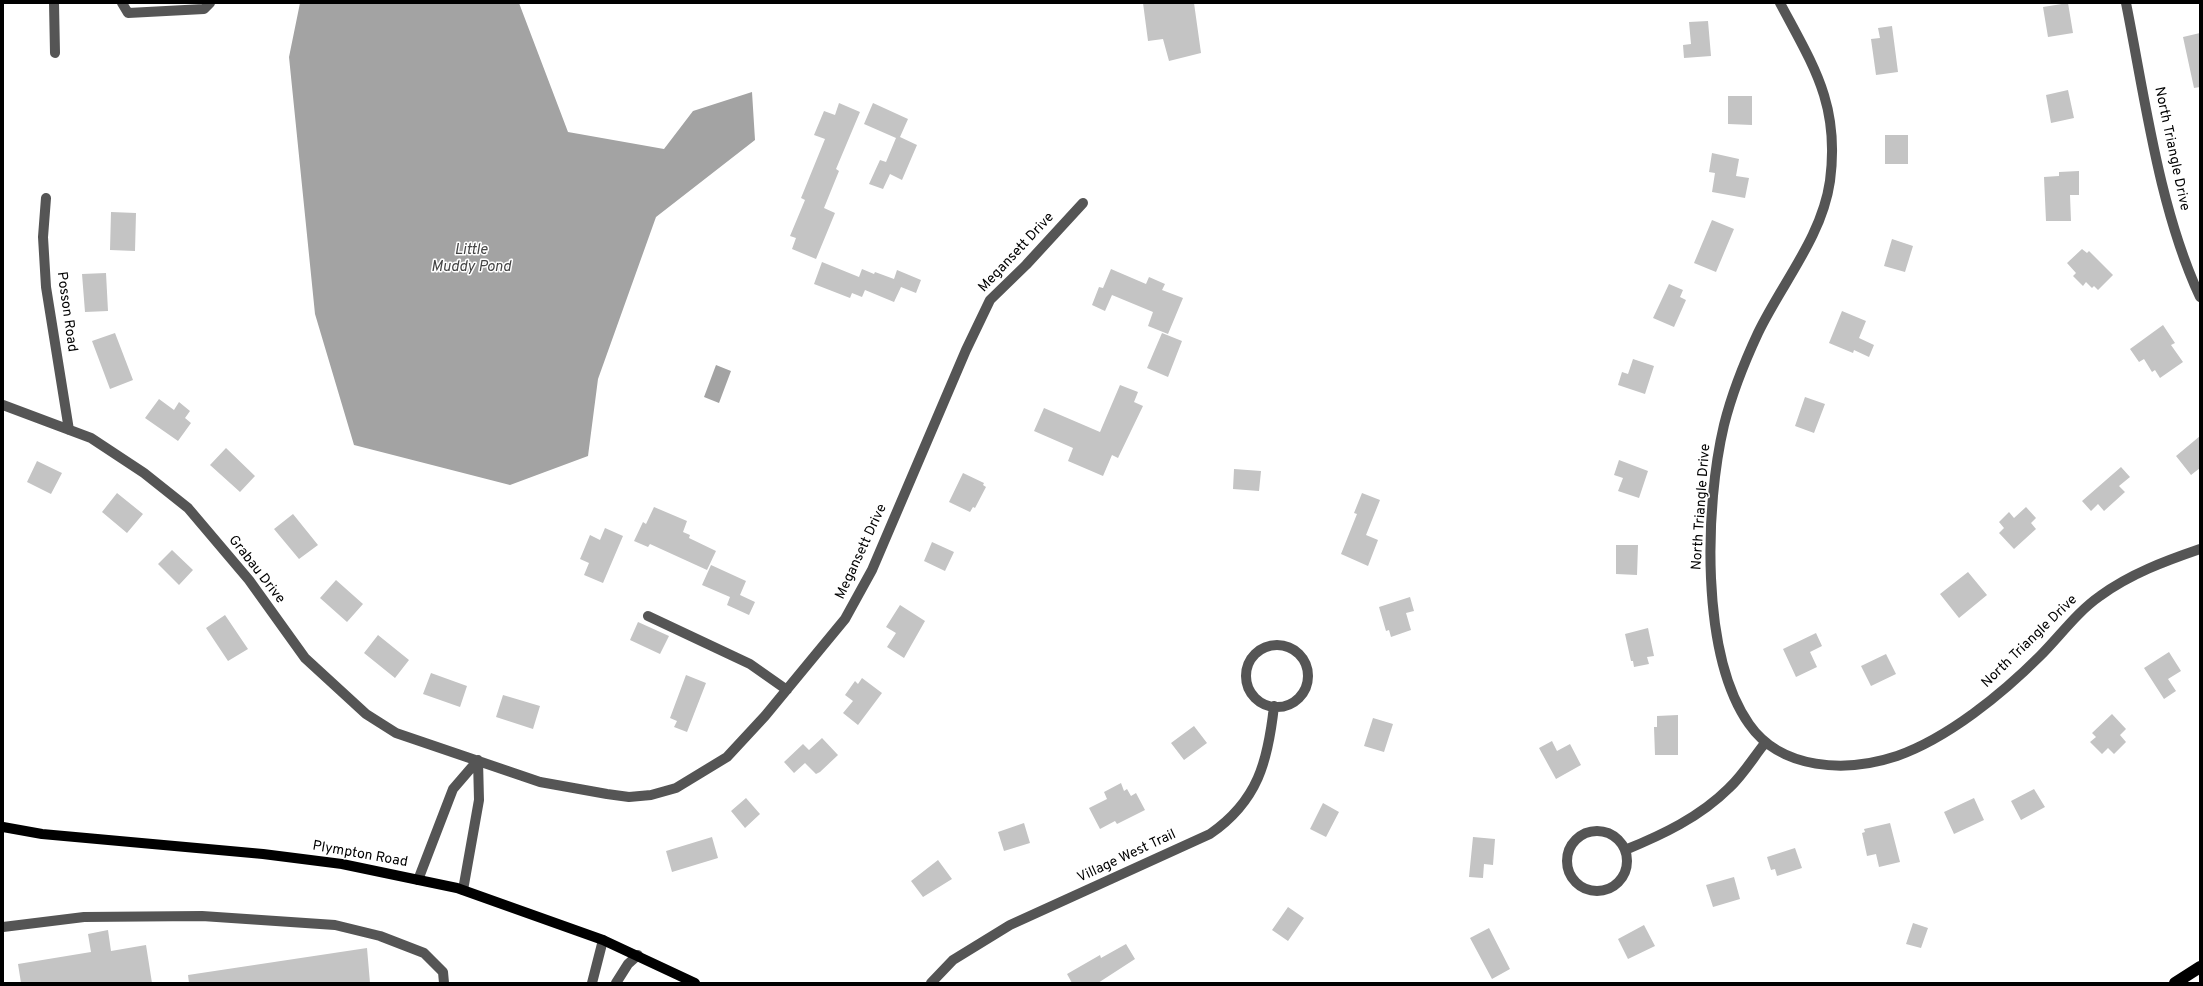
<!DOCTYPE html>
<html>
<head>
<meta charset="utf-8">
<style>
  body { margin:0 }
  #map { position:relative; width:2203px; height:986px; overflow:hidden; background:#fff; font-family:Overpass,sans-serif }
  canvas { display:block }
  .frame { position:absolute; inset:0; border:4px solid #000; pointer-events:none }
</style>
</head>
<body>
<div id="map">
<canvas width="2203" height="986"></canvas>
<div class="frame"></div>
</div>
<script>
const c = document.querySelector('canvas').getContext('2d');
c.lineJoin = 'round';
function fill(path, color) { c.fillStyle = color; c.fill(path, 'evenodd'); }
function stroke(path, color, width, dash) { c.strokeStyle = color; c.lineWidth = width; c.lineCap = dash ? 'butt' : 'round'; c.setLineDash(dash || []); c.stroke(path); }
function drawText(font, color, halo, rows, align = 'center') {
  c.font = font + ' Overpass,sans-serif'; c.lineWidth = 3; c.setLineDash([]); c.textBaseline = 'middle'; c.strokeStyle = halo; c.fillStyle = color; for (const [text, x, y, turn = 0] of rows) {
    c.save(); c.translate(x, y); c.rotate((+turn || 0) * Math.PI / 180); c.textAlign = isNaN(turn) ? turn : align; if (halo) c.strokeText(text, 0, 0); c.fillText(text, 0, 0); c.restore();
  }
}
fill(new Path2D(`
  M300,3H519L568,132L664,149L693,111L752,92L755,140L656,217L598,379L588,456L510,485L354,445L315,314L289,57Z
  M716,365L731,371L719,403L704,397Z`), '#a3a3a3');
fill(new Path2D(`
  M1143,3H1194L1201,53L1169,61L1163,39L1148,41Z
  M2068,3L2073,33L2048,37L2043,7Z
  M1708,21L1711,56L1684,58L1683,45L1691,44L1689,22Z
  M1892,26L1898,72L1876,75L1871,39L1880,38L1878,28Z
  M2200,33V87L2194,88L2183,37Z
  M2068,90L2074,118L2051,123L2046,95Z
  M1728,96H1752V125L1728,124Z
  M839,103L860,112L836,169L839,171L824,208L835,213L816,259L792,249L796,238L790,236L805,200L801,198L825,139L814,135L824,111L835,115Z
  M873,103L908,119L900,137L917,145L902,180L890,174L883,189L869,184L880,160L886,162L896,138L864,124Z
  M1885,135H1908V164H1885Z
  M1712,153L1739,159L1736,176L1749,178L1745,198L1712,192L1715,173L1709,172Z
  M2079,171V195H2070L2071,221H2046L2044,177L2059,176V172Z
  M111,212L136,213L135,251L110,250Z
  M1712,220L1734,229L1716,272L1694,263Z
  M1892,239L1913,246L1905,272L1884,266Z
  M2082,249L2087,253L2089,251L2113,275L2098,290L2094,286L2092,288L2086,282L2083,286L2073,276L2076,273L2067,263Z
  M822,262L859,277L862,269L874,274L875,272L894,279L897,270L921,280L916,293L901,287L894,302L865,290L862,297L852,293L850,298L814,284Z
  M1111,269L1146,284L1149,277L1165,284L1162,290L1183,298L1168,334L1148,326L1153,312L1112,295L1105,311L1092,305L1099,287L1103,288Z
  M106,273L108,311L85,312L82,274Z
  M1669,284L1683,290L1680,297L1686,300L1674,327L1653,318Z
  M1842,311L1866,321L1859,338L1874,345L1869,357L1854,350L1853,353L1829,343Z
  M2163,325L2175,343L2171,345L2183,362L2160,378L2155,370L2152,372L2144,359L2139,362L2130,349Z
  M115,333L133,380L110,389L92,341Z
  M1162,333L1182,341L1168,377L1147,368Z
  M1633,359L1654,366L1645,394L1618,385L1622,372L1628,374Z
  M1120,385L1138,392L1134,402L1143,406L1118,458L1112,455L1103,476L1068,461L1073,448L1034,431L1044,408L1100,432Z
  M1805,397L1825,404L1814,433L1795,426Z
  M159,399L174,410L179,402L190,411L185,418L191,423L178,441L145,418Z
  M2200,436V468L2191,475L2176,456Z
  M226,448L255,476L240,492L210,465Z
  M1619,460L1648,471L1639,498L1618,491L1623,478L1614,475Z
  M37,461L62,473L51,494L27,482Z
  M2121,467L2130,477L2119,486L2125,492L2104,511L2098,504L2091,511L2082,501Z
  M1234,469L1261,471L1259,491L1233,489Z
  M963,473L984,483L983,485L986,487L975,508L973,507L970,512L949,502Z
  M117,493L143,514L127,533L102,512Z
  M1362,493L1380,500L1366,535L1378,540L1368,566L1341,554L1357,514L1354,513Z
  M654,507L687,521L683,532L690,535L689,538L716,551L707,570L650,544L648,547L634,541L643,522L646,524Z
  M2026,507L2036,518L2031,523L2036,529L2014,549L1999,533L2004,528L1999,522L2009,512L2014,518Z
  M293,514L318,545L299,559L274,529Z
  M605,528L623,536L603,583L584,575L589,563L580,559L590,535L600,540Z
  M932,542L954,552L945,571L924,561Z
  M1616,545H1638L1637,575L1616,574Z
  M172,550L193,570L179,585L158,564Z
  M711,565L746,581L740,595L755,602L749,615L727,605L730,597L702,585Z
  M1968,572L1987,595L1959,618L1940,594Z
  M336,580L363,604L347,622L320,598Z
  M1410,597L1414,611L1406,613L1411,630L1391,637L1389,630L1386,631L1379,607Z
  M900,605L925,621L904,658L887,647L896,633L886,627Z
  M225,615L248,649L228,661L206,628Z
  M638,622L669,636L660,654L630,640Z
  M1648,628L1654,656L1647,657L1649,664L1634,667L1633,661H1631L1625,634Z
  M1816,633L1822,646L1810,652L1817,667L1796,677L1783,649Z
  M378,635L409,660L395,678L364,653Z
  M2169,652L2181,671L2168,679L2176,691L2164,699L2144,668Z
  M1886,654L1896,674L1871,686L1861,666Z
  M431,673L467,686L460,707L423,694Z
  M686,675L706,683L687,732L674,727L677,721L670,718Z
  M862,678L882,693L858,725L843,713L853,701L845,695L855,681L858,684Z
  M503,695L540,706L533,729L496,717Z
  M2112,714L2126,729L2120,735L2126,742L2114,754L2108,748L2102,754L2090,742L2096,737L2092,733Z
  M1678,715V755H1655L1654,727H1657V716Z
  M1373,718L1393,724L1384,752L1364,746Z
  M1194,726L1207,743L1184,760L1171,743Z
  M822,738L838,755L820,772L816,774L805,763L794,773L784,762L803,744L809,750Z
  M1552,741L1557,751L1570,744L1581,765L1556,779L1539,748Z
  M1121,783L1124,791L1127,789L1131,796L1136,793L1145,810L1117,824L1115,821L1100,829L1089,808L1107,799L1104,792Z
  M2034,789L2045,807L2021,820L2011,801Z
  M746,798L760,814L745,828L731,811Z
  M1974,798L1984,820L1954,834L1944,812Z
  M1323,803L1339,812L1326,837L1310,829Z
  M1024,823L1030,843L1004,851L998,832Z
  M1890,823L1900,862L1879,867L1876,854L1867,856L1862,833L1865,832L1864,829Z
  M712,837L718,858L672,872L666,851Z
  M1473,837L1495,839L1493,865L1484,864L1483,878L1469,877Z
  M1795,848L1802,868L1777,876L1775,869L1771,870L1767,857Z
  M938,860L952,879L923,897L911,881Z
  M1734,877L1740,899L1713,907L1706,885Z
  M1288,907L1304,918L1288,941L1272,930Z
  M1913,923L1928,928L1921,948L1906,944Z
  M1644,925L1655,946L1628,959L1618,939Z
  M1489,928L1510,969L1492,979L1470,938Z
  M108,930L111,951L146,945L152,983H21L18,964L91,952L88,934Z
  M1126,944L1135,959L1098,983H1072L1067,974L1100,955L1101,958Z
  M367,948L370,983H189L188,975Z`), '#c4c4c4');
stroke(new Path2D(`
  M54,3L55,53
  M122,3L128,13L204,9L210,3
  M1780,3C1814,67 1840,105 1830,181C1822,237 1782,283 1758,333C1744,363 1732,393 1724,425C1705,505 1700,654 1749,724C1781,770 1846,773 1897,756C1948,738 2002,694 2040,656C2060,636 2077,612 2100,596C2130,574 2165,561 2200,549
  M2126,3C2145,98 2159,209 2200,297
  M46,198L43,237L46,287L69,430
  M3,405L91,438L144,473L188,508L249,580L305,658L366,714L396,733L540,782L607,794L629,797L651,795L676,788L727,757L765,716L845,619L872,570L966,350L990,300L1026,265L1083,203
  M648,616L750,664L787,690
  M1246 676a31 31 0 1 1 62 0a31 31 0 1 1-62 0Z
  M1567 861a30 30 0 1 1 60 0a30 30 0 1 1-60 0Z
  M1625,850C1662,835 1700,817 1729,788C1743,775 1753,758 1765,743
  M418,880L453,789L478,760
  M463,890L479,800L478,760
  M3,927L84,917L202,916L335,925L380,936L424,953L443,972L444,983
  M592,983L603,940
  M616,983L628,964L638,955
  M931,983L953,960L1010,925L1210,834C1258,801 1268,761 1274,706`), '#555', 10);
stroke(new Path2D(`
  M3,827L42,834L263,854L342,864L457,888L603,940L695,983`), '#000', 10);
stroke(new Path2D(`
  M2175,983L2200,967`), '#000', 12);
drawText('14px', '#000', '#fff', [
  ["North Triangle Drive",2171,149,78],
  ["Megansett Drive",1017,253,-47],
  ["Posson Road",66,312,82],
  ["North Triangle Drive",1702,507,-86],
  ["Megansett Drive",862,552,-65],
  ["Grabau Drive",256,570,52],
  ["North Triangle Drive",2030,642,-44],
  ["Plympton Road",360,855,10],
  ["Village West Trail",1127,857,-25]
]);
drawText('italic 15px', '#444', '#fff', [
  ["Little",471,251],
  ["Muddy Pond",471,268]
]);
</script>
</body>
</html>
